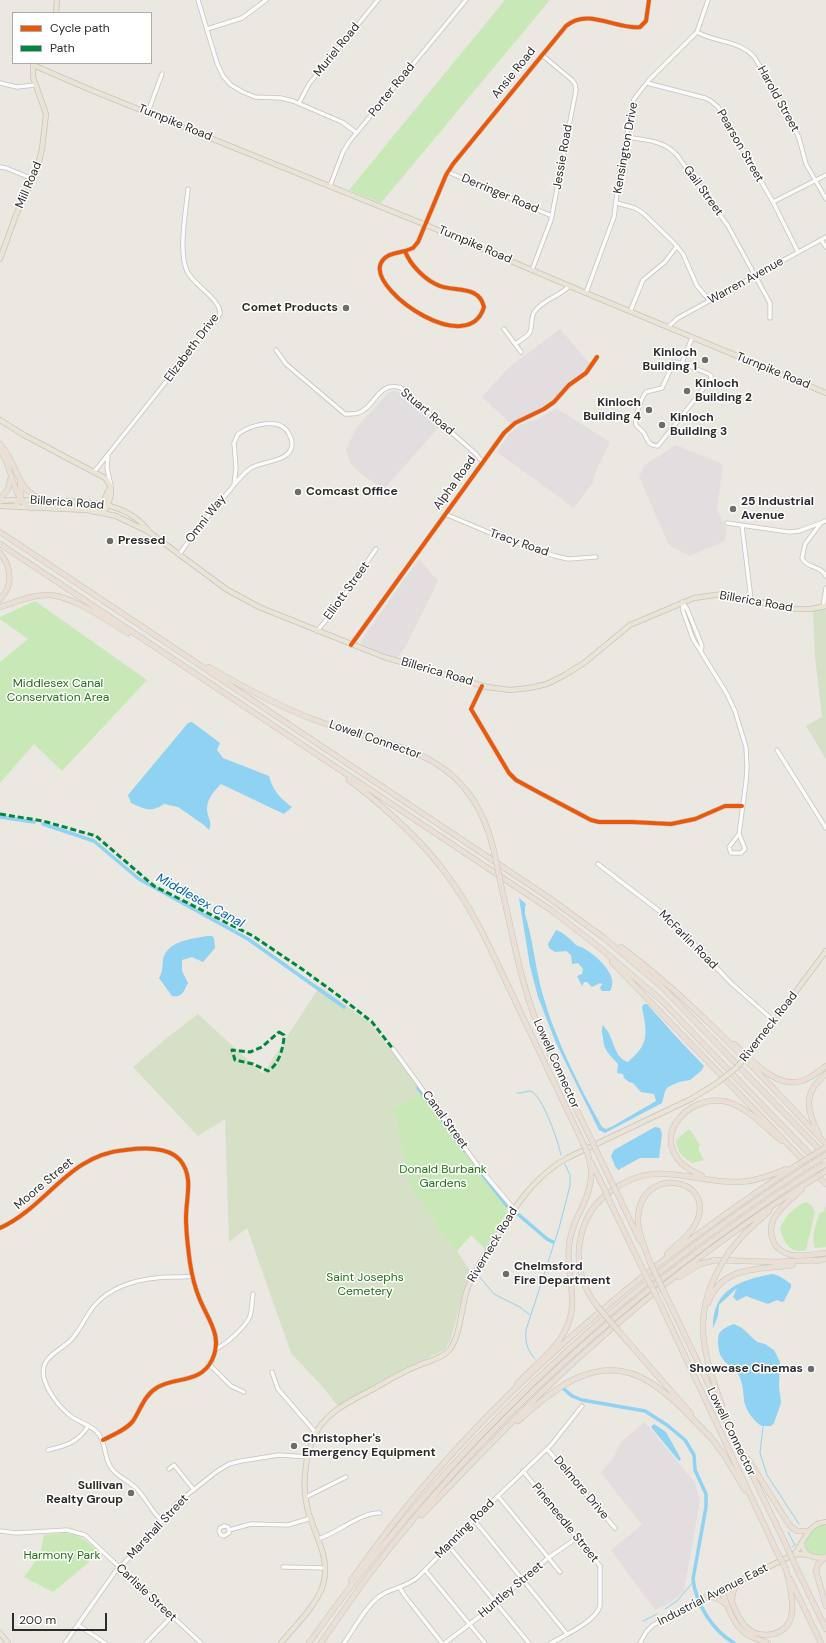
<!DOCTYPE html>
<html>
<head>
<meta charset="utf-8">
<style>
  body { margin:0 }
  #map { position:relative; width:826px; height:1643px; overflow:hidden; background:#ebe7e1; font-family:"DM Sans",sans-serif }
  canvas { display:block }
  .legend { position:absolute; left:12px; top:12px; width:140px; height:52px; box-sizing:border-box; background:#fff; border:1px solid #ababab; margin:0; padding:5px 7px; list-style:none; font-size:12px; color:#2c2c2c }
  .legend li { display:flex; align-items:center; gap:8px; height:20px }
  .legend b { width:20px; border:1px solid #ababab }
  .scale { position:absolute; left:12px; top:1613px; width:95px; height:18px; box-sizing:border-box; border:2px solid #2c2c2c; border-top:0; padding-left:5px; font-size:12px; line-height:14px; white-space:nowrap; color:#2c2c2c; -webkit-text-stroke:3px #fff; paint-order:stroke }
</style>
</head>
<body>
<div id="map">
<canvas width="826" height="1643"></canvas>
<ul class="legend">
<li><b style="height:5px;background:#e8590c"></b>Cycle path</li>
<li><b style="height:5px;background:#00873e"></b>Path</li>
</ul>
<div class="scale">200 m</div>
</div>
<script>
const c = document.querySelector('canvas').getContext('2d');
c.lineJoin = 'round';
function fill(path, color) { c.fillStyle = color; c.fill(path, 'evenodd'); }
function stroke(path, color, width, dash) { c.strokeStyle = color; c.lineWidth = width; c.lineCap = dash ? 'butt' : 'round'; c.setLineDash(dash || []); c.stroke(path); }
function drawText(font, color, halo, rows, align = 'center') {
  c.font = font + ' "DM Sans",sans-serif'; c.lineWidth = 3; c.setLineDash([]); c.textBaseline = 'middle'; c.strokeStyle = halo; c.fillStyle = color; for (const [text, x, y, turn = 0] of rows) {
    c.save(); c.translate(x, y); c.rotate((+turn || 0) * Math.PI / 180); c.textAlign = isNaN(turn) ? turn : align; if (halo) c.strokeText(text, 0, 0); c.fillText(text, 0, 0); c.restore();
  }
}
fill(new Path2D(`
  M560,329L590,364L583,372L570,381L555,400L546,406L510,423L482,397L508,368Z
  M395,391L404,395L439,427L384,489L364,476L350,463L346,449L357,427L389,392Z
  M556,408L610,442L596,471L593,482L574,508L497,452L509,434L520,425L538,419Z
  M676,445L723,464L717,510L727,529L725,541L690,556L669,545L639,477L645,465Z
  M419,559L438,581L406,646L397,658L363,646L361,642L364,636Z
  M645,1422L695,1483L700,1500L684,1591L670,1603L655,1610L611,1550L642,1525L601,1473L614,1457L621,1442Z`), '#e2dee0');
fill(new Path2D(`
  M505,0H550L381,203L349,190Z
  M35,601L147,680L62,771L34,744L0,783V662L28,639L0,619V617Z
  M422,1091L502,1199L507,1208V1212L485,1249L471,1235L457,1251L439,1231L428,1209L410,1188L396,1122L391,1109Z
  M689,1129L691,1131L700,1145L698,1149L704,1160L692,1163C682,1157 677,1152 676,1140Z
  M806,1202L811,1205L815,1212L806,1250C792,1255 783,1242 780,1229C783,1218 795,1206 806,1202Z
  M826,1206V1247L815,1248C811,1237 816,1224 819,1214L824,1211Z
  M820,1525H826V1554L814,1555L807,1550L805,1542L810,1533Z
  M63,1533C79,1533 88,1542 100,1553L53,1592L24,1577L40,1555L44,1535Z`), '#c8e9b7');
fill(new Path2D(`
  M826,609V759L806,726L822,717L815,657L813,611Z
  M320,986L370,1023L422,1091L391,1109L396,1122L410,1188L428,1209L439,1231L457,1251L471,1272L466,1283L451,1338L445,1349L438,1353L401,1370L338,1406L321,1385L291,1353L247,1228L229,1242L225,1119L198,1136L133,1067L168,1037L198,1014L263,1074Z`), '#d5e0c7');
fill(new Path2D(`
  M192,722L220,743L217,750L223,758L269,776C274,792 279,797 292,807L284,814L221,784C214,791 207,799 207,809C207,818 213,821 209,830L204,825L178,807L164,804C151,813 145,809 131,803L128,795L188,723Z
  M519,898L526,904L525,907V914C533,940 535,966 542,992C555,1039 578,1084 602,1127L606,1129L613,1126L656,1101L654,1094L641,1092L633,1083L629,1082L624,1078L623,1074L617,1073L618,1064C610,1055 603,1050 603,1037C602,1033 601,1030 603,1025C605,1028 609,1032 610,1036C615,1046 616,1058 628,1062C650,1043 647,1034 642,1007L644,1004H647C666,1025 684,1046 704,1066L701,1071L690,1080L679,1082L668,1087L665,1091L662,1103L605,1133L599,1130L556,1043L538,997L530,966Z
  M556,930C563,932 571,940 576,945C579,947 582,947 585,949C596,956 620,975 610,991H602L600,988L602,984L600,983L592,987L587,982H584L582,986L577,976L582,974L583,969L578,963L572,964L571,955L566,951L555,952L549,948L548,944Z
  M207,936H212L214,938L215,948L203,962L192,957L182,960V971L188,983C184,990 183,998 172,996L159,978C163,972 162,967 163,960C166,941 192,939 207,936Z
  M655,1127L660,1128L662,1134L659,1158H640L618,1170L615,1166L611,1156L614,1150Z
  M772,1274C780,1275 785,1280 791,1284V1287L784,1301L782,1302L777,1300L768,1304L746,1296L737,1301L733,1297L737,1288L719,1305L718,1316L713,1328C712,1289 741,1280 772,1274Z
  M734,1324L742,1328L757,1342L765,1344L774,1350L780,1362L779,1386L781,1403L774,1423L771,1426H762C754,1422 744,1408 744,1399C743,1391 743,1385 740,1378C736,1367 727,1366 722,1358C718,1353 717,1339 719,1334C720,1330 730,1325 734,1324Z
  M654,1424L666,1432L681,1459L679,1461L651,1427Z`), '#8fd2f2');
stroke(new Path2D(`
  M517,1093C522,1094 526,1091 530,1091C542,1093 559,1144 561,1155
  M478,1275L494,1294L520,1307L530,1315
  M535,1359C527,1350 525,1342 526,1330L559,1228L570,1186V1175L565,1164
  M763,1427L760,1453L767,1475L799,1524
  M788,1532L795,1545L792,1547
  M665,1609L677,1601L694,1581
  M643,1621L657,1614`), '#8fd2f2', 1);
stroke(new Path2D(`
  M0,817L34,822
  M43,824L94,841L139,879L248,939L344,1007
  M418,1088L465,1151
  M482,1174L507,1206
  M519,1215L547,1239L553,1242
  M564,1389L572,1396L582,1400L645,1411L667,1425L685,1440L694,1455L695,1470L706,1494V1507L693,1579C696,1604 712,1630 734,1643`), '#8fd2f2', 3.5);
const minor = new Path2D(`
  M198,0L217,63L223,76L231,85L243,92L255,97L281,98L293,101L342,122L357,133
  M207,29L242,18L266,0
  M697,32C716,43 740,40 755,58L792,123L799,138L806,164L826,199
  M0,83L17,87L35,85
  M647,83L705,98L711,101L718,107L773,202L798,252
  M299,103L309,84L378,0
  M148,112L162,74
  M626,137C644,140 664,140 677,155L728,226L770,303V318
  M0,167L6,168L33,179
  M448,172L552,216
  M330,186L343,152L349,142L466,0
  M773,202L826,175
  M617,203L635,208L643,213L674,243L683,254L697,286L710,301
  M821,240L826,247
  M405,251C396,253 383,254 380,266C374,294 469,358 484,307C479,285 455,292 440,286C426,281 410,265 405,251L413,248L418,242L446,175L453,164L566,26C588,7 616,30 640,27L646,21L649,0
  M532,270L551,220L576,90L575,84L572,80L542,55
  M586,293L614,217L620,169L634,99L649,80L697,32L708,0
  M630,312L643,280L665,262L677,246
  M668,327L678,318L826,237
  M504,329L515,344C520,341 527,337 530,332C533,325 530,317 535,311C544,299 559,297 569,286
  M515,344L521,352
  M276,350L286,364L345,414C349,414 354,414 358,413C375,408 378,380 401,388L476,454L483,463
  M674,362L682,363L709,374L711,376V379L658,446C649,445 648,442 645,435C643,430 639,429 636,425C633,420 642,397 646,392L662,388Z
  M682,363L692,338
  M108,455L107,468L111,486
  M94,472L220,314C221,299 193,285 187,271C178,251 186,211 188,189
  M445,514L500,537L555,556L568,559L596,557
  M727,523L789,532L799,531L826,521
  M821,523L805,544L802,558C807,569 819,564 826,576
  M742,526L751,599
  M179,555C194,532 212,511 230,490C236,482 243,473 251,468C262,461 286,462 291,449C293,444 292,439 289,434C280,416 251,425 238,434L234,443L236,468L234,485
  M682,602L683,611L693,639L727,694L735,711L746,747L747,767L746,782L739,834L729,847L731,853H741L745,849L739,834
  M683,603L687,609L702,646L701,650
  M823,607L826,588
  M317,631L332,613L376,549
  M351,645L504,433L515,423L544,409L554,402L569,385L586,373L597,357
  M482,686L471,709L509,773L516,780L538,792L591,820L599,822H632L671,824L695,819L725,806H742
  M777,750L826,828
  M598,864L671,920L731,983L774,1021
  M393,1049L481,1170L514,1209
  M0,1228C48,1206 68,1155 125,1150C142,1148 168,1146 180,1160C194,1177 186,1197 186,1218C186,1233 188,1248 190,1263C192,1276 195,1288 200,1300C209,1321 223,1337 212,1360C201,1383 176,1377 158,1387C144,1395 141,1409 133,1421C126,1430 113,1435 103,1440
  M216,1349C226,1344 246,1327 250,1316C252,1310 252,1301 253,1294
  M209,1364L231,1386L244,1392
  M272,1372L278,1389L316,1433
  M547,1449L615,1528
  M48,1450C65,1446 79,1442 88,1426
  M169,1469L174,1465L194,1490
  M523,1471L600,1566V1606C595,1622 565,1635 551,1643
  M498,1496L560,1572
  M306,1497L346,1477
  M474,1520L567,1634
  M162,1521C151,1511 146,1498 136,1488C129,1481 118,1477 112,1469C103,1458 107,1441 96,1431C89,1425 80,1422 72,1417C60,1408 48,1393 44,1378C39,1358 58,1352 70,1341C80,1331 85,1317 94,1306C109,1288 134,1280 156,1278C169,1276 180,1278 193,1276
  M229,1530L228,1527L224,1526L220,1528L219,1531L221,1535L224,1536L229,1533V1530L251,1524L288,1525L311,1518
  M0,1531L16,1533L67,1530L85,1535L201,1643
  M318,1539C338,1533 361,1512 380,1513
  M448,1545L529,1643
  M283,1567L325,1568
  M425,1570L485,1643
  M400,1588L405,1596L442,1643
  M78,1625L105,1643
  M65,1643L115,1572L145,1542L177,1503L216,1472L229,1464L241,1461L279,1455L308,1457
  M146,1643L172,1616
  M344,1643C354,1629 366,1606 380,1596C391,1588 405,1588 418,1577L495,1499L551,1445L582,1406
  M445,1643L479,1617L548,1558L577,1538
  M640,1643L646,1632L653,1625L721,1589`);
const major = new Path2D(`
  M56,13L57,0
  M33,65L91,90L426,225L586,293L826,393
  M0,259L16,215L37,170L42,149L46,114L33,77V63
  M0,420L24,435L105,478C116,490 110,500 104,512
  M0,501C17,499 35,500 52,501C87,502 124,500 148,530
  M102,505L110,487
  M0,506L87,510L116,516L149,532L226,589L259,607L384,657L487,687L510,690L529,688L547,684L563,676L584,663L630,625L694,598L722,594L794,609H811L826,606
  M753,1049L826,951
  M802,1543C803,1556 814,1559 826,1557
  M793,1555C804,1544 807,1523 826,1522
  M724,1588L793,1555L801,1554L809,1555
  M0,1633L8,1643
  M281,1643C294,1627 317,1605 323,1585C331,1559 315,1535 308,1511C302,1487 304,1460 314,1437C324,1412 353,1400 375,1388C389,1380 402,1372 417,1366C427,1361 442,1359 450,1349C461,1334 461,1307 467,1290C473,1272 484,1256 494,1241C514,1208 533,1177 567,1158L691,1099L717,1083`);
const highway = new Path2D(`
  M0,444C20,466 14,491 46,501
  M0,450C14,469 10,496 31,508
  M0,499L8,489L11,477
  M12,507C23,502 22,494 20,483
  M0,532L548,897L604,938L661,986L823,1153
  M0,544L551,910L600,948L661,1000L826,1171
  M0,553C11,566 14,586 0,599
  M0,607C16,602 34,594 51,595C76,598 106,620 128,633
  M209,667C243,687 277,706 315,720C395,749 468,748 493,847
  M349,780C386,808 420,838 447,875C474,911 492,952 511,992C535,1042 559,1093 583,1143
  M503,894C513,936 520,978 535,1018C551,1060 572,1101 592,1141
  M621,947C697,1004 761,1076 826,1144
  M612,962L826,1184
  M734,1044C752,1060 776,1089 802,1081C811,1078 819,1071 826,1066
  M819,1134C806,1110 803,1092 826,1074
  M596,1150L611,1181
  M591,1162L603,1186
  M702,1176C637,1148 687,1088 731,1103C750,1110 767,1129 782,1141
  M802,1189C787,1203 762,1219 774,1243C777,1249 784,1253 791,1255C802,1257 815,1254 826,1253
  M618,1195L640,1241
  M610,1202L642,1268
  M729,1252L744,1234L769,1211
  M649,1260C645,1247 637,1232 638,1219C639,1164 718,1177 696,1223C690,1236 676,1245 667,1254
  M816,1261L826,1259
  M720,1267C691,1318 704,1354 722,1406
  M679,1277L700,1264L715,1260L776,1262L818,1260
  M667,1298L787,1547
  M660,1303L777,1552
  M708,1303C722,1265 759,1270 793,1265
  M598,1307C581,1287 575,1261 581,1236C585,1218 595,1202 611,1191C656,1158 688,1182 737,1182C754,1182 770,1176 786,1169
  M621,1334L691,1414
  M517,1384C533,1367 558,1348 567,1327C579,1300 566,1274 569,1246C571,1220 590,1201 591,1177C592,1169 589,1161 588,1154
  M518,1421C555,1387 601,1350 651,1383C673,1397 692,1418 710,1437
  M709,1435L724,1455L745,1490
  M748,1459L790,1526L797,1531H809
  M422,1515C463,1472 503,1430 545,1389C627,1311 716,1240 812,1180
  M826,1557L818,1564L816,1571L826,1606
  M795,1565L826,1629
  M790,1579L821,1643
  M351,1581C465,1415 629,1276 797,1165
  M726,1587C731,1599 736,1616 745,1626C750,1632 759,1635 767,1635C804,1632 791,1591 786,1569
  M721,1589C727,1604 732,1623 745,1633C752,1638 760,1640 768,1643
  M704,1598L715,1597L726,1604
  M732,1598L734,1589L740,1580
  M309,1643C442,1455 609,1295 802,1170
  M321,1643C336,1621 352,1598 368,1576C489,1417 640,1284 807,1175`);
stroke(minor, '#c4c3c3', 5);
stroke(major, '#c6c4c2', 6);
stroke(highway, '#c6c4c2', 6);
stroke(minor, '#fcfbfa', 3.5);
stroke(major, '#e9e4d3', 4.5);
stroke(highway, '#e9dfd4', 5);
const majorBridge = new Path2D(`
  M717,1083L736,1068L753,1049`);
const highwayBridge = new Path2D(`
  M493,847L503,894
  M592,1141L596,1150
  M583,1143L588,1154
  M797,1165L826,1147
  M802,1170L826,1155
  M807,1175L826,1164
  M812,1180L826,1171
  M611,1181L618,1195
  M603,1186L610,1202
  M649,1260L667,1298
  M720,1267L729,1252
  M642,1268L660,1303
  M598,1307L621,1334
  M787,1547L795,1565
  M777,1552L786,1569`);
stroke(majorBridge, '#c6c4c2', 6, []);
stroke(highwayBridge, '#c6c4c2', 6, []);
stroke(majorBridge, '#e9e4d3', 4.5);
stroke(highwayBridge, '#e9dfd4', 5);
stroke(new Path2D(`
  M0,814L43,821L96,836L154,886L253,936L302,969L339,996L372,1022L393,1049
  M279,1032L284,1035C284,1046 279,1065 268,1071L253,1064L235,1060L232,1050L250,1052L262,1047Z`), '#00873e', 3, [6, 3]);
stroke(new Path2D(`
  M405,251C396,253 383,254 380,266C374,294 469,358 484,307C479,285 455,292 440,286C426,281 410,265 405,251L413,248L418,242L446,175L453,164L566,26C588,7 616,30 640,27L646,21L649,0
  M351,645L504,433L515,423L544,409L554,402L569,385L586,373L597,357
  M482,686L471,709L509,773L516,780L538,792L591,820L599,822H632L671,824L695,819L725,806H742
  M0,1228C48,1206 68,1155 125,1150C142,1148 168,1146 180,1160C194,1177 186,1197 186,1218C186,1233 188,1248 190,1263C192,1276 195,1288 200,1300C209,1321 223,1337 212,1360C201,1383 176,1377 158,1387C144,1395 141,1409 133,1421C126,1430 113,1435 103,1440`), '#e8590c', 4);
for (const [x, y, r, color] of [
  [346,308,4,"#6f6d6b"],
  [705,360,4,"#6f6d6b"],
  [687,391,4,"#6f6d6b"],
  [649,410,4,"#6f6d6b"],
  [662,425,4,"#6f6d6b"],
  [298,492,4,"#6f6d6b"],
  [733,509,4,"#6f6d6b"],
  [110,541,4,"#6f6d6b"],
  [506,1274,4,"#6f6d6b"],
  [811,1369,4,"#6f6d6b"],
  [294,1446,4,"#6f6d6b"],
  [131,1493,4,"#6f6d6b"]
]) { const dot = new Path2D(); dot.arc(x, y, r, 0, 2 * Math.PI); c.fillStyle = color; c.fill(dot); stroke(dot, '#fff', 1.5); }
drawText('12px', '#2c2c2c', '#fff', [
  ["Muriel Road",337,50,-51],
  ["Ansie Road",514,73,-51],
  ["Porter Road",392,90,-51],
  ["Harold Street",778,99,61],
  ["Turnpike Road",175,123,22],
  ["Pearson Street",740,146,60],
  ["Kensington Drive",626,148,-80],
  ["Jessie Road",563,157,-80],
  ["Mill Road",29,185,-67],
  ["Gail Street",703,191,54],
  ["Derringer Road",500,194,23],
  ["Turnpike Road",475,245,23],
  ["Warren Avenue",746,281,-29],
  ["Elizabeth Drive",192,348,-53],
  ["Turnpike Road",773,371,22],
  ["Stuart Road",427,412,40],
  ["Alpha Road",455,483,-54],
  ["Billerica Road",67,503,4],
  ["Omni Way",206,519,-52],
  ["Tracy Road",519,543,19],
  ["Elliott Street",347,591,-54],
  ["Billerica Road",756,602,10],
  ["Billerica Road",437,672,16],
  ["Lowell Connector",375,740,19],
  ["McFarlin Road",688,940,45],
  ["Riverneck Road",769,1027,-52],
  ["Lowell Connector",556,1064,66],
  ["Canal Street",445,1120,54],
  ["Moore Street",44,1184,-40],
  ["Riverneck Road",493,1245,-59],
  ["Lowell Connector",731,1432,64],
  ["Delmore Drive",581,1488,50],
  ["Pineneedle Street",565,1523,51],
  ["Marshall Street",158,1527,-47],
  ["Manning Road",465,1529,-45],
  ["Huntley Street",511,1590,-40],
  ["Carlisle Street",146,1593,43],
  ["Industrial Avenue East",713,1595,-27]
]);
drawText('bold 12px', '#2c2c2c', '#fff', [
  ["Comet Products",338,308,"right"],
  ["Kinloch",697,353,"right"],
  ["Building 1",697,367,"right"],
  ["Kinloch",695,384],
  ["Building 2",695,398],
  ["Kinloch",641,403,"right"],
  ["Building 4",641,417,"right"],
  ["Kinloch",670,418],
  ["Building 3",670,432],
  ["Comcast Office",306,492],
  ["25 Industrial",741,502],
  ["Avenue",741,516],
  ["Pressed",118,541],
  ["Chelmsford",514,1267],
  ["Fire Department",514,1281],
  ["Showcase Cinemas",803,1369,"right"],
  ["Christopher's",302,1439],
  ["Emergency Equipment",302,1453],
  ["Sullivan",123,1486,"right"],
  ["Realty Group",123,1500,"right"]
], 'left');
drawText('12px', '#207113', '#fff', [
  ["Middlesex Canal",58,684],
  ["Conservation Area",58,698],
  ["Donald Burbank",443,1170],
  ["Gardens",443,1184],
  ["Saint Josephs",365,1278],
  ["Cemetery",365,1292],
  ["Harmony Park",62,1556]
]);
drawText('italic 13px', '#0065ab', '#fff', [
  ["Middlesex Canal",200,901,29]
]);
</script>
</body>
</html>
